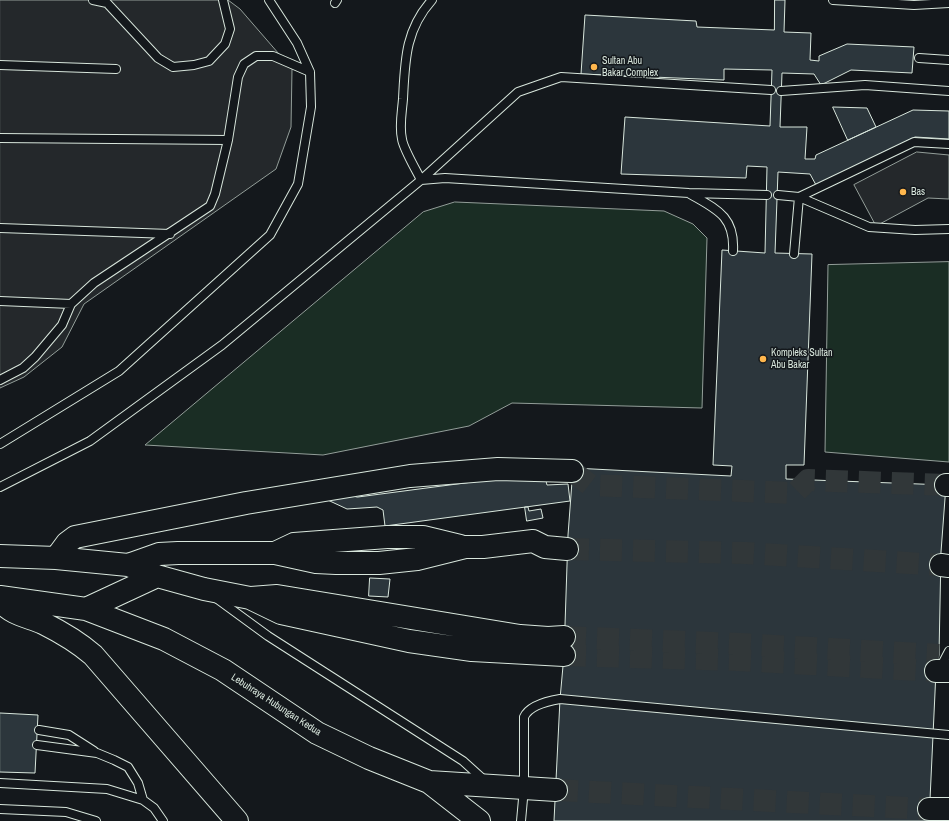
<!DOCTYPE html>
<html>
<head>
<meta charset="utf-8">
<style>
  body { margin:0 }
  canvas { display:block; background:#14181c }
</style>
</head>
<body>
<canvas width="949" height="821"></canvas>
<script>
const c = document.querySelector('canvas').getContext('2d');
c.lineJoin = 'round';
function fill(path, color) { c.fillStyle = color; c.fill(path, 'evenodd'); }
function stroke(path, color, width, dash) { c.strokeStyle = color; c.lineWidth = width; c.lineCap = dash ? 'butt' : 'round'; c.setLineDash(dash || []); c.stroke(path); }
function drawText(font, color, halo, rows, align = 'center') {
  c.font = font + ' "Archivo Narrow",sans-serif'; c.lineWidth = 3; c.setLineDash([]); c.textBaseline = 'middle'; c.strokeStyle = halo; c.fillStyle = color; for (const [text, x, y, turn = 0] of rows) {
    c.save(); c.translate(x, y); c.rotate((+turn || 0) * Math.PI / 180); c.textAlign = isNaN(turn) ? turn : align; if (halo) c.strokeText(text, 0, 0); c.fillText(text, 0, 0); c.restore();
  }
}
const green = new Path2D(`
  M455,202L664,211L693,224L707,238L702,408L512,403L469,426L323,455L145,445L423,212Z
  M949,262V462L825,452L828,265Z`);
fill(green, '#1a2d24');
stroke(green, '#939e99', 1);
const parking = new Path2D(`
  M0,0H228L240,9L292,69L291,127L276,169L84,304L62,347L24,377L0,388Z
  M917,152L949,155V199L928,198L876,226L854,185Z`);
fill(parking, '#24282b');
stroke(parking, '#939e99', 1);
const building = new Path2D(`
  M775,0H785L784,32L811,33L810,60L819,61V56L847,44L914,47L912,73L851,70L821,85L814,74L782,73L780,127H807L805,159H815L816,155L913,110L949,111V139L915,137L816,185L810,174L778,172L775,253L812,254L804,465H786V479L946,485L941,552L939,655L936,671L929,821H554L560,699L564,655L568,535L573,468L731,476L732,466L713,465L722,250L765,253L767,167L747,166L746,178L621,174L625,117L770,126L772,70L724,69V80L581,74L585,15L696,21L697,27L774,30Z
  M833,107L867,108L876,127L848,140Z
  M544,473L547,485L568,484L570,501L385,526L383,510L377,507L347,509L317,495L336,492L357,497Z
  M525,507H528L529,511L541,509L543,518L527,521Z
  M370,578L390,579L388,597L369,596Z
  M0,713L38,715L35,773L0,772Z`);
fill(building, '#2c363c');
stroke(building, '#d8e6dc', 1);
stroke(new Path2D(`
  M572,471L590,485L795,493L808,480L946,485
  M567,549L746,553L941,565
  M564,637L740,644L939,655
  M564,655L738,660L936,671
  M556,790L929,809`), '#313739', 22, [22, 11]);
const lane = new Path2D(`
  M93,0L107,3L158,58L173,67L194,65L209,61L225,44L230,29L223,0
  M833,0L914,5L949,3
  M335,3L337,0
  M919,58L949,60
  M0,65L116,69
  M781,91L865,85L949,91
  M0,138L228,140
  M421,180L445,178L689,193L767,195
  M421,180C416,170 403,148 402,139C399,126 402,112 403,99C405,61 405,30 432,0
  M690,194C716,209 735,216 733,251
  M778,195L799,197L869,227L915,230L949,229
  M799,197L914,142L949,144
  M0,228L170,234
  M794,254L799,197
  M0,301L71,304
  M0,380L23,368L35,357L62,325L71,304L94,283L210,206L215,194L228,140L238,77L244,64L256,56H273L310,72
  M0,444L119,371L270,235L298,184L311,107L310,72L297,43L269,0
  M0,487L90,441L222,345L421,180L518,92L561,77L771,90
  M216,598L268,636L463,761L484,780
  M939,670L949,651
  M39,730L69,735L94,751
  M37,745L97,753L114,760L128,767L138,783L143,800L154,808L163,821
  M0,783L107,789L143,800
  M0,809L66,812L96,821
  M521,821L524,788V717C529,706 548,701 560,699L949,735`);
const highway = new Path2D(`
  M946,485H949
  M275,553L294,544L387,537H423L460,546
  M0,556L56,558L128,565L157,576L204,589L250,598L281,613L409,641L472,650L564,655
  M56,558L67,543L75,537L246,503L410,476L498,469L572,471
  M128,565L159,554L178,553H275L316,562L336,563H379L417,559L465,547H483L533,541L545,547L567,549
  M941,565L949,566
  M0,597L86,609L164,639L223,670L317,733L369,758L429,782L556,790
  M251,598L277,596L520,636L548,638L564,637
  M2,602C10,614 30,617 43,623C61,632 78,642 93,655L237,821
  M86,609L157,576
  M936,671H949
  M429,782L479,821
  M929,809H949`);
stroke(lane, '#d8e6dc', 10);
stroke(highway, '#d8e6dc', 24);
stroke(lane, '#14181c', 8);
stroke(highway, '#14181c', 22);
for (const [x, y, r, color] of [
  [594,67,4,"#ffb74d"],
  [903,192,4,"#ffb74d"],
  [763,359,4,"#ffb74d"]
]) { const dot = new Path2D(); dot.arc(x, y, r, 0, 2 * Math.PI); c.fillStyle = color; c.fill(dot); stroke(dot, '#14181c', 1.5); }
drawText('10px', '#d8e6dc', '#14181c', [
  ["Sultan Abu",602,61],
  ["Bakar Complex",602,73],
  ["Bas",911,192],
  ["Kompleks Sultan",771,353],
  ["Abu Bakar",771,365]
], 'left');
drawText('10px', '#d8e6dc', '#14181c', [
  ["Lebuhraya Hubungan Kedua",276,705,33]
]);
</script>
</body>
</html>
